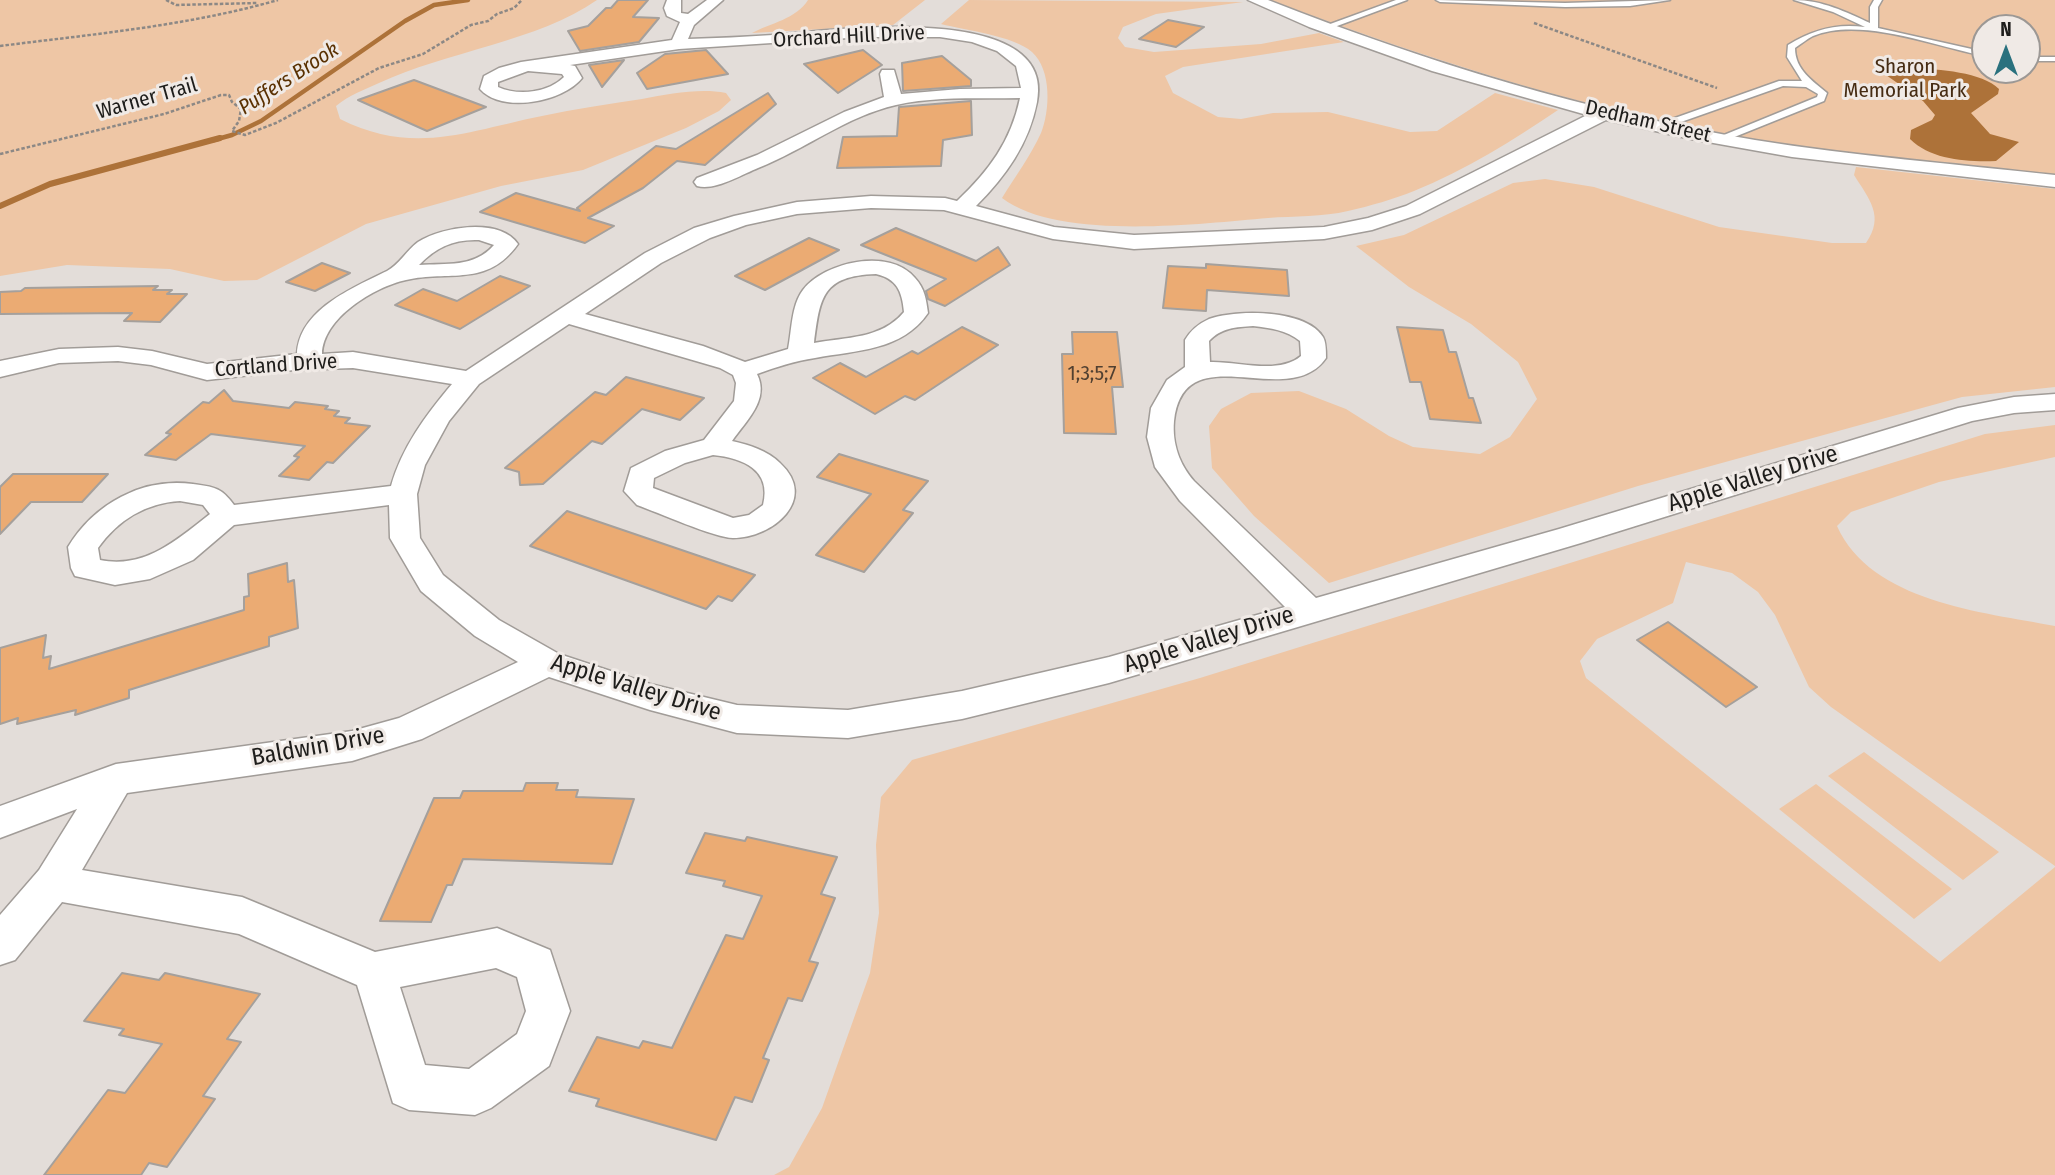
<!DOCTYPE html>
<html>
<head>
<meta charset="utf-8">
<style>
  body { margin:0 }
  #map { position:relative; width:2055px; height:1175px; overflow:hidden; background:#e3ddd9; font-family:"Fira Sans Condensed",sans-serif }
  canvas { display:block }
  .north { position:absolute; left:1971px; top:14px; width:70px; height:70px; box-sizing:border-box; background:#f0eae6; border:2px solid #9c9895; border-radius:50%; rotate:0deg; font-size:19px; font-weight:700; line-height:28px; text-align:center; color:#1e1d1b }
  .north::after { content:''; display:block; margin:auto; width:24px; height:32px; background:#2a717e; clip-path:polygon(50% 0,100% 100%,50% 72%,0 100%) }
</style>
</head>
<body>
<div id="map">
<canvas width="2055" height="1175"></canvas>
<div class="north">N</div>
</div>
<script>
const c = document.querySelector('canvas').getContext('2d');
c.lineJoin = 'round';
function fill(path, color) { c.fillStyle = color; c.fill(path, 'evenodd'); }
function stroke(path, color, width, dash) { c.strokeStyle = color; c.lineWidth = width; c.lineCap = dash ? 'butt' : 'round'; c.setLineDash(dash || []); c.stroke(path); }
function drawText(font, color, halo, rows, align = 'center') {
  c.font = font + ' "Fira Sans Condensed",sans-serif'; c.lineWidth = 6; c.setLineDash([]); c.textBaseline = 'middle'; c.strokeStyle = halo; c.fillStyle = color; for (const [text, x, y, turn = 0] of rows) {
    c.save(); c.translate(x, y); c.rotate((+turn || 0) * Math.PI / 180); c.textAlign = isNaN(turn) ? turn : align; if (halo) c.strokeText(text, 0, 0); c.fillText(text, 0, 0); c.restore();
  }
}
fill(new Path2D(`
  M0,0H597C539,41 445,52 379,83C364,90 349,95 336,106L340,119C414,156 467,131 542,116C575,109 609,104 642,99C670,94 699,88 726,93L731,100L719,111L686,128L583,170L501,186L366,224L257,280L224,281L170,269L67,265L0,276Z
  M808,0H925L893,25L752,33C771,23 796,19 808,0Z
  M969,0L1243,2L1156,14L1123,27L1118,38L1125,47L1154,52L1261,44L1319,33L1344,42L1183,67L1165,76L1173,93L1218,117L1241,119L1273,113L1328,112L1410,132L1437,131L1495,93L1558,110C1512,141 1466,170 1414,191C1394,199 1370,206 1348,211C1323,217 1294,216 1268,218C1199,224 1058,241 1002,198C1015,177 1031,155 1041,133C1050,111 1052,70 1032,52C1014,36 965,30 941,24Z
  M1270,0H2055V175C1955,163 1854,156 1754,139C1588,111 1427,59 1270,0ZM1985,28H2027V70H1985Z
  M1856,167L2055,189V387L1962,397L1638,486L1329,583L1254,516L1212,468L1209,426L1221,409L1251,393L1299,391L1346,409L1389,436L1413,447L1480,454L1510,437L1537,399L1518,362L1471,324L1409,287L1356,246L1404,235L1513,183L1545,179L1594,187L1719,227L1832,243H1866C1885,216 1869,199 1854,175Z
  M2055,425V457L1939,482L1851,512L1837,526C1871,602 1982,612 2055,626V866L1831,707L1809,687L1775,615L1758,592L1732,573L1686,562L1673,603L1597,639L1580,661L1586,678L1940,962L2055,867V1175H774L789,1167L822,1108L870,973L879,913L876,845L881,797L912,760L1200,678L1985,434Z
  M1864,752L1999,852L1963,880L1828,776Z
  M1816,784L1952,889L1914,919L1779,809Z`), '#eec6a5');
fill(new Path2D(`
  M1901,69C1926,68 1980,70 1999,89L1998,94L1971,113L1990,134L2019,142L1996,161C1967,162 1931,160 1910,139L1911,130L1932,120L1935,115L1923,101L1886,75L1890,71Z`), '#ad7239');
stroke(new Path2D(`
  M214,140L232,135L261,121L405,21L434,5L468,0`), '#ad7239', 4.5);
stroke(new Path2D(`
  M0,206L50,184L220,138`), '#ad7239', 6);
const building = new Path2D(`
  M618,0H648L633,17L659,18L639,42L580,51L568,31L588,26L606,8H611Z
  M1168,20L1204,27L1176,47L1139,39Z
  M706,50L728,74L647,89L637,73L665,54Z
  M863,50L882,65L838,93L804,64Z
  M942,56L971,80V86L903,91L902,63Z
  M624,60L602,87L589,65Z
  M414,80L486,107L427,131L358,100Z
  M768,93L776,104L705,165L677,161L643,188L588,218L614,226L585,243L480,212L516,193L580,211L577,208L656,146L676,149Z
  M971,101L972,135L943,140L941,166L837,168L843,137L897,136L899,107Z
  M896,228L976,261L998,247L1010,265L945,306L928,299L926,291L946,279L861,245Z
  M809,238L839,250L765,290L735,276Z
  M322,263L350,273L315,291L286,282Z
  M1206,264L1287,270L1289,296L1207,290L1206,311L1163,308L1168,266L1206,268Z
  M500,276L530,286L460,329L395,305L423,289L457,301Z
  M158,286L153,290H172L167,294H187L160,322L124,321L132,313L0,314V292L21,291L25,288Z
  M962,327L998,345L915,400L905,396L875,414L813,378L840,363L866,377L912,351L918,354Z
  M1397,327L1443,330L1449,352H1456L1469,398H1473L1481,423L1430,419L1421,382H1410Z
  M1072,332H1117L1123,387H1112L1116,434L1064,433L1062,354H1073Z
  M626,377L704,398L680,420L642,409L602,444L592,441L543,484L520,485L519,472L505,468L595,392L606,395Z
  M224,390L233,401L289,408L295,402L328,406L325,409L339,411L334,416L350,418L345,423L370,426L333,463L327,462L309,480L279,476L299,457L294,456L305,446L211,434L176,460L145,455L171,434L166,433L203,402L209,403Z
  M839,454L928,481L903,510L913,513L864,572L816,555L871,494L817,477Z
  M13,474H108L82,502H31L0,534V487Z
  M567,511L755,575L732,601L718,596L706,609L530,546Z
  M287,563L288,582L294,580L298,628L269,637V646L129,690V698L75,715L76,710L17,724L18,718L0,724V648L46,635L43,658L51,656L49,669L244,610V597L249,596L248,574Z
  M1668,622L1757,687L1726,707L1637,640Z
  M526,783H558L556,790H578L576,797L634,799L612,864L463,859L452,885H447L431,922L380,921L434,798H460L463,791H523Z
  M705,833L745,841L747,837L837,857L821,894L835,898L809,961L818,963L802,1001L788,998L763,1058L769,1060L752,1102L735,1097L716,1140L596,1106L599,1099L569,1091L597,1037L639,1048L643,1041L672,1048L726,935L743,939L762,896L723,886L725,881L686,873Z
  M122,973L159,980L165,973L260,994L227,1039L241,1042L203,1096L215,1099L167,1167L149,1163L141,1175H44L108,1090L125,1093L162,1044L119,1035L124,1029L84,1021Z`);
fill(building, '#ebab73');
stroke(building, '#a5a09c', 2);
const service = new Path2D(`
  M1396,0H1407L1329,29L1322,27Z
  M1436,0L1565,3L1670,0L1630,6L1565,7L1440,2Z
  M1794,0C1822,0 1846,12 1870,23V7L1874,0H1882L1878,7V28L1985,52V56C1937,47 1861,16 1813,36C1807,39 1801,44 1795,48C1795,70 1813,81 1827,93L1824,101L1722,142L1717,139L1719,137L1817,97L1818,94L1806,87L1783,86L1664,128H1658V124L1779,81H1802L1787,57L1788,45C1812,30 1836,23 1865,27L1833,12Z
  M2027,57H2055V61H2027Z`);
const minor = new Path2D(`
  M667,0H681V13L688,14L707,0H723L694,25L688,39C717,38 745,37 773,35C830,30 1057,0 1037,102C1029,144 1005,177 976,206L1054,227L1134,235L1324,227L1368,218L1406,206L1587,115L1432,71L1309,27L1248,0H1268C1426,62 1588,112 1755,140C1855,156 1955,164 2055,175V187L1792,157L1691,139L1606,120L1420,214L1372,230L1324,239L1134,249L1053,239L944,210L871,208L797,214L746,225L710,238L661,263L585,314L703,346L745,362L788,349C792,330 791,306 803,290C824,262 890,247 915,278C925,289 926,299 928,313C902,351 857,350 815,358C795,361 776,367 757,374C770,400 746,421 732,441C749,445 767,450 780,463C819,499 773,538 733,538C715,538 657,512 637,505L624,491L631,468L665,451L704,440L734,401L736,383L733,375L720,368L569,324L479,384L449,421L425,465L417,494L420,538L443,575L499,620L559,654L650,684L737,705L848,710L962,691L1109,657L1285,607L1180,501L1155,467L1147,437L1151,408L1167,380L1185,367V340C1191,330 1198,324 1209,319C1236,309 1306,309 1323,337C1326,342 1326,351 1326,358C1288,413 1184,333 1174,421C1172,444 1180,465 1194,481L1316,598L1559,529L1958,408L2014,397L2055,394V410L2014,413L1972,421L1581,543L1109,683L962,719L848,738L737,733L650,710L549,677L422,739L352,761L127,793L82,870L242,897L375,952L497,928L550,950L570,1011L549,1066L491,1108L475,1115L409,1110L393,1103L357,985L239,934L62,902L15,960L0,965V915L39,870L77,809L0,838V806L116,764L352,731L399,718L518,662L475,636L421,591L390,538L389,505L234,525L193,560L150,579L115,585L75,576L71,568L68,547C94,504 142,477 193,484C214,487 221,487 234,505L391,486C402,447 426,415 452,384L353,368L294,370L207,380L151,365L118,361L59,363L0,377V361L59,349L118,347L152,351L207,364L297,354C299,310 352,288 387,271C399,265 407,250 418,242C442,227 499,217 518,244C487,288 449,270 406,280C374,287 323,318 322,354L353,352L466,371L645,253L694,228L734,216L797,202L871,196L945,198L957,201C989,171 1011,141 1020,98C980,99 935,96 896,105C847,116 804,150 758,168C741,175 715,191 697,186L694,182L697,178L757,155L844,112L884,97L880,74L882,70H894L901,94L960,89L1021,88L1016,66L997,51L972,42L940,37H864L679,49L570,65L575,66L582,78C563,102 502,114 480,89L484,76L499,68L521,62L672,40L680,22L667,16L664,8ZM528,71L562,74L564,77C548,93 518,96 498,87V82ZM479,240L494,245C474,268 446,263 419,265C436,247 454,239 479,240ZM876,274C897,279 902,291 904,312C882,339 846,337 814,343C820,297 822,276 876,274ZM1253,326C1271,328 1286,330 1300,341L1301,356C1279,375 1237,361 1210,362L1209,341C1221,328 1236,327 1253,326ZM713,455C743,458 772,470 763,505L749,515L733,518L653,488L654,478L685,463ZM180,501L203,505L210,514C177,540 145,569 100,560L98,548C118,520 146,503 180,501ZM496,968L517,977L526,1011L517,1034L469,1069L425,1065L400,987Z`);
stroke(service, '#a19c98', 3);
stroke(minor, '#a19c98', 3);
stroke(new Path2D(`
  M166,0L176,5L257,3
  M1534,23L1717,88
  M0,46C94,34 187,26 278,0
  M0,154L164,114L221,95H229L232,102L241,109L239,121L232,131L245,135L276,123L379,68L423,54L471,25L488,21L497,14L514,8L522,0`), '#8c8885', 2.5, [3.5, 2]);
fill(service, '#fff');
fill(minor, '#fff');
drawText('21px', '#1e1d1b', '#f0eae6', [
  ["Orchard Hill Drive",849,37,-3],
  ["Warner Trail",147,99,-16],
  ["Dedham Street",1648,122,13],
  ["Cortland Drive",276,366,-4]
]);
drawText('21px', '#462c13', '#f0eae6', [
  ["Sharon",1905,67],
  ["Memorial Park",1905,91]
]);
drawText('italic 21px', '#5a3102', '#f0eae6', [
  ["Puffers Brook",289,79,-33]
]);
drawText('21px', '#514031', null, [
  ["1;3;5;7",1092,374]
]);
drawText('24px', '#1e1d1b', '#f0eae6', [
  ["Apple Valley Drive",1753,479,-17],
  ["Apple Valley Drive",1209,640,-17],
  ["Apple Valley Drive",636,688,17],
  ["Baldwin Drive",318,747,-10]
]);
</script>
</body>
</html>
